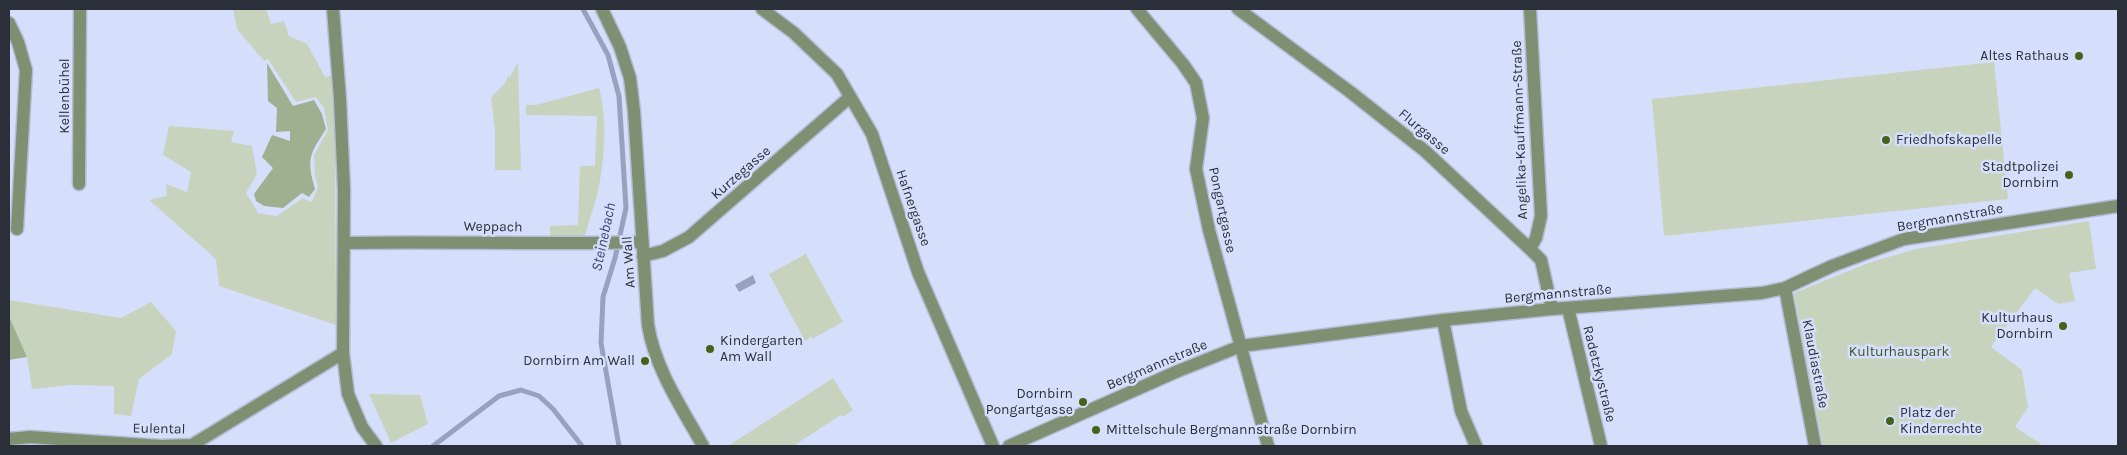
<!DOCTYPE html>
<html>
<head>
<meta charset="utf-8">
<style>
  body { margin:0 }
  #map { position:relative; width:2127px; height:455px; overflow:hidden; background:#d5dffc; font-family:Karla,sans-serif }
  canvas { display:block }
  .frame { position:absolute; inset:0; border:10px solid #2b2f3a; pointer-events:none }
</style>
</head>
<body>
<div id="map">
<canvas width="2127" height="455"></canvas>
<div class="frame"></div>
</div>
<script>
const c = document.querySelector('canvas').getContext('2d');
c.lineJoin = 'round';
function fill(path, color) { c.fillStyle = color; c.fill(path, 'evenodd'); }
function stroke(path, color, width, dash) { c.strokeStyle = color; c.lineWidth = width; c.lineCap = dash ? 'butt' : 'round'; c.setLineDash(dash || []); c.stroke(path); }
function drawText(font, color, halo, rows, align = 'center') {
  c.font = font + ' Karla,sans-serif'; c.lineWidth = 5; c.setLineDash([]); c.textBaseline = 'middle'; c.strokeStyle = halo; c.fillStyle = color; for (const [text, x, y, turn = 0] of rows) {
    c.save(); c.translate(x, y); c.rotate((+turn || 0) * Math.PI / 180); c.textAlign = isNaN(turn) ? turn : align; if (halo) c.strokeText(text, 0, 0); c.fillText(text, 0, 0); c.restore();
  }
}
fill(new Path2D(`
  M233,9H266L271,24L284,21L289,36L307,44L325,77L331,76L335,132L336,325L219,286L216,259L149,200L167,196L166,184L187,192L191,172L163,155L169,126L234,131L231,142L252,146L257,174L246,193L258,213L277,216L303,198L312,202L318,187L315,176L314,155L328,130L324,108L316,97L296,102L268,59L264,61L237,29Z
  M518,62L521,170H495V130L491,98L505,83L508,76L510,77Z
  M1994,62L2008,199L1664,236L1652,99Z
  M599,88C607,115 605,158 599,186C596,203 589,219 585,236H550V226L578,225L580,166H595L597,116L526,115V105H536Z
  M2089,221L2096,269L2069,273L2075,301L2058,304L2035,288L1991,347L2022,370L2028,407L2015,427L2041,444L2040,446H1823L1794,293L1871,262L1916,249Z
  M806,254L843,322L812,339L811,337L805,341L769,274Z
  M9,300L121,318L151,302L176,331L172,354L139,379L131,416L114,414V386L71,385L32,389L27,357L9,316Z
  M833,378L853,410L843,417L841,415L793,446H728Z
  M369,394L420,395L428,424L391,443Z`), '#c8d3be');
fill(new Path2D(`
  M267,63L293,106L314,100L322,114L326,129C310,154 306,158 315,189L309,197L302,193L283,208L264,206L256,201L254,194L273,168L262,157L272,135L290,141V131L276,132L277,108L268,101Z
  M9,316L27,357L9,360Z`), '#9fb091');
fill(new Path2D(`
  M753,275L756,283L739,292L735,285Z`), '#97a1c0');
stroke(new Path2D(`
  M583,9L608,55L619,96L626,208L615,258L603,297L601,343L619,446
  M433,446L499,396L521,390L539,396L553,409L582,446`), '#97a1c0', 5);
const minor = new Path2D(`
  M333,9L340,99L344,190L343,353L348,394L362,427L376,446
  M602,9L620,47L630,78L634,111L648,325C655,369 682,408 703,446
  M762,9L794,33L837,74L872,134L918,272L993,446
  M1137,9L1183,64L1196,83L1203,118L1196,169L1209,230L1268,446
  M1238,9L1349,91L1425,151L1530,249L1541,260L1552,309
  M1530,9L1541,216L1536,238L1530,249
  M9,23L18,42L26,70L17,229
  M79,184L80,9
  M344,243C443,241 543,245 642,242
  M643,256L663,251L689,237L850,97
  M1785,288L1815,446
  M1568,308L1601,446
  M1443,320L1461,411L1476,446
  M9,439L30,437L161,446L192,445L343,353
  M1009,446L1178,371L1241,346L1443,320L1552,309L1762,293L1785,288L1832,266L1904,239L2118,206`);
stroke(minor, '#b3bcd5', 15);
stroke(minor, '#7f8f71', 12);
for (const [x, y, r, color] of [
  [2079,56,5,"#436319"],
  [1886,140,5,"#436319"],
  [2069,175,5,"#436319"],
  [2063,326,5,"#436319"],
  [710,349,5,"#436319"],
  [645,361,5,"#436319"],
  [1083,402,5,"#436319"],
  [1890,421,5,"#436319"],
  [1096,430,5,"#436319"]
]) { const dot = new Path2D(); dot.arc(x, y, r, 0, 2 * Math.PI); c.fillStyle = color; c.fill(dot); stroke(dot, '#d5dffc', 2); }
drawText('14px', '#2b2f3a', '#d5dffc', [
  ["Altes Rathaus",2069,56],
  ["Friedhofskapelle",1896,140,"left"],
  ["Stadtpolizei",2059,167],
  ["Dornbirn",2059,183],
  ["Kulturhaus",2053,318],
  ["Dornbirn",2053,334],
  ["Kindergarten",720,341,"left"],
  ["Am Wall",720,357,"left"],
  ["Dornbirn Am Wall",635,361],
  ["Dornbirn",1073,394],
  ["Pongartgasse",1073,410],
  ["Platz der",1900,413,"left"],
  ["Kinderrechte",1900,429,"left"],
  ["Mittelschule Bergmannstraße Dornbirn",1106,430,"left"]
], 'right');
drawText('14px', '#2b2f3a', '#d5dffc', [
  ["Kellenbühel",65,96,-90],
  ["Angelika-Kauffmann-Straße",1520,130,-92],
  ["Flurgasse",1424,132,40],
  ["Kurzegasse",741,173,-41],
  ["Hafnergasse",913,208,71],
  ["Pongartgasse",1222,210,78],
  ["Bergmannstraße",1950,218,-10],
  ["Weppach",493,227,1],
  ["Am Wall",629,262,-94],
  ["Bergmannstraße",1558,294,-5],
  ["Klaudiastraße",1815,364,79],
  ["Bergmannstraße",1157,365,-23],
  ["Radetzkystraße",1599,374,76],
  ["Eulental",159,429,1]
]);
drawText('14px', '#3e5526', '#d5dffc', [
  ["Kulturhauspark",1899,352]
]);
drawText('italic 15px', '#3b4874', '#d5dffc', [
  ["Steinebach",604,237,-78]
]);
</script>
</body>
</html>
